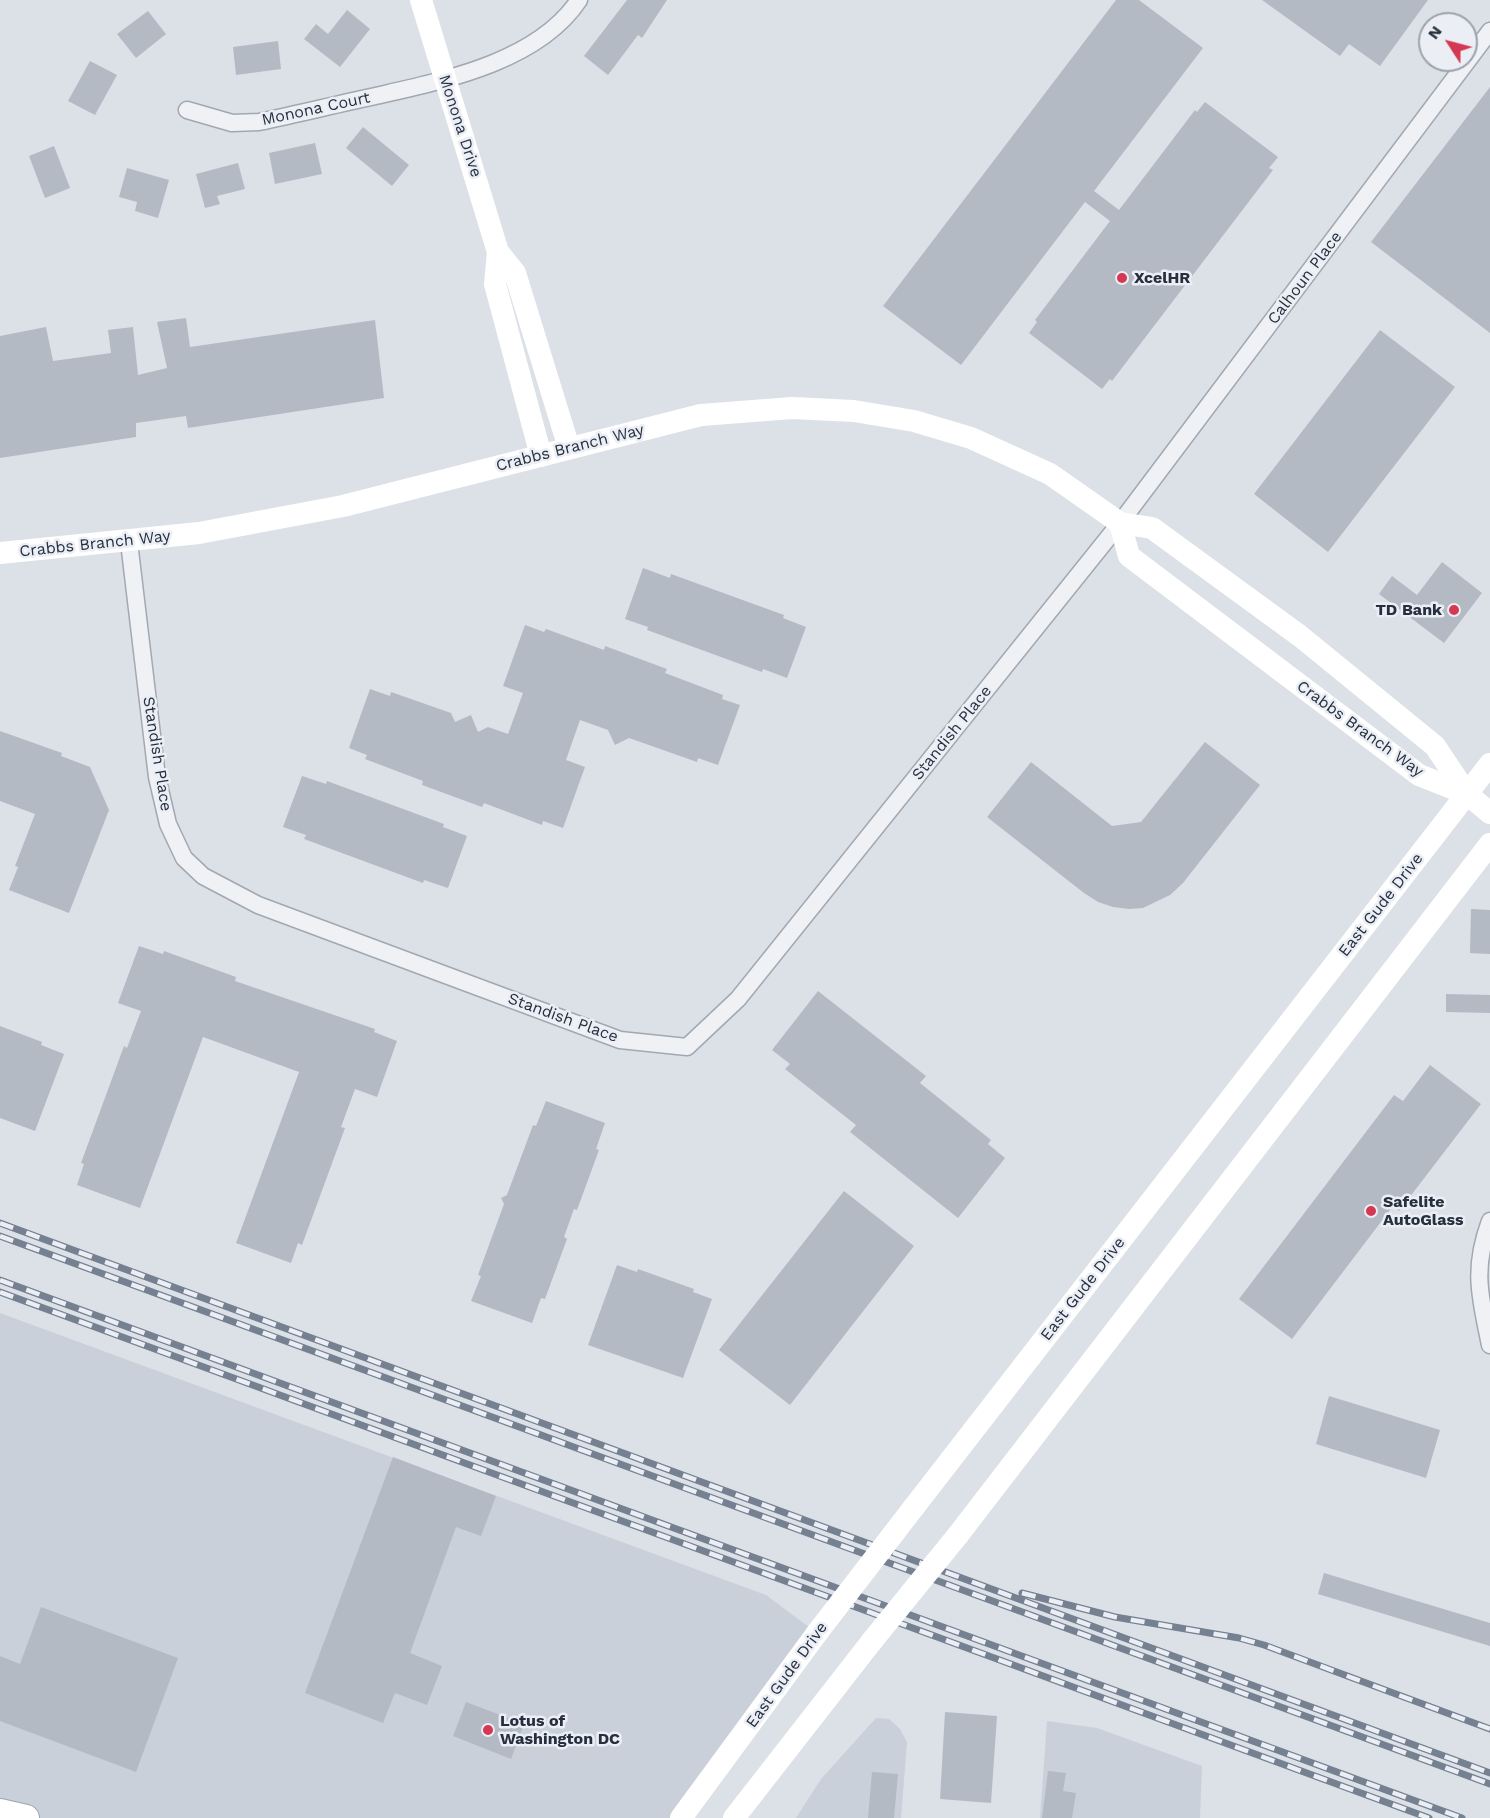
<!DOCTYPE html>
<html>
<head>
<meta charset="utf-8">
<style>
	body { margin:0 }
	#map { position:relative; width:1490px; height:1818px; overflow:hidden; background:#dce1e7; font-family:"Work Sans",sans-serif }
	canvas { display:block }
	.north { position:absolute; left:1418px; top:12px; width:60px; height:60px; box-sizing:border-box; background:#ebeff5; border:2px solid #9ca2ac; border-radius:50%; rotate:306deg; font-size:16px; font-weight:700; line-height:24px; text-align:center; color:#252f3e }
	.north::after { content:''; display:block; margin:auto; width:21px; height:27px; background:#d53853; clip-path:polygon(50% 0,100% 100%,50% 72%,0 100%) }
</style>
</head>
<body>
<div id="map">
<canvas width="1490" height="1818"></canvas>
<div class="north">N</div>
</div>
<script>
const c = document.querySelector('canvas').getContext('2d');
c.lineJoin = 'round';
function paint(path, color) { c.fillStyle = color; c.fill(path, 'evenodd'); }
function trace(path, color, width, dash) { c.strokeStyle = color; c.lineWidth = width; c.lineCap = dash ? 'butt' : 'round'; c.setLineDash(dash || []); c.stroke(path); }
function write(font, color, halo, rows, align = 'center') {
  c.font = font + ' "Work Sans",sans-serif'; c.lineWidth = 5; c.setLineDash([]); c.textBaseline = 'middle'; c.strokeStyle = halo; c.fillStyle = color; for (const [text, x, y, turn = 0] of rows) {
    c.save(); c.translate(x, y); c.rotate((+turn || 0) * Math.PI / 180); c.textAlign = isNaN(turn) ? turn : align; if (halo) c.strokeText(text, 0, 0); c.fillText(text, 0, 0); c.restore();
  }
}
paint(new Path2D(`
	M 0,1313 L 766,1595 L 817,1633 L 681,1818 L 26,1818 L 0,1812 Z
	M 876,1718 L 889,1719 L 900,1729 L 907,1742 L 901,1818 L 796,1818 L 821,1779 Z
	M 1047,1721 L 1097,1728 L 1202,1766 L 1200,1818 L 1040,1818 Z`), '#cad0d9');
paint(new Path2D(`
	M 627,0 L 667,0 L 642,38 L 638,35 L 608,75 L 584,56 Z
	M 1116,0 L 1139,0 L 1203,48 L 1094,191 L 1119,210 L 1195,110 L 1197,112 L 1205,102 L 1278,157 L 1269,168 L 1273,170 L 1112,381 L 1110,379 L 1102,389 L 1029,333 L 1037,322 L 1035,320 L 1110,221 L 1085,202 L 961,365 L 883,306 Z
	M 1262,0 L 1428,0 L 1380,66 L 1349,44 L 1340,56 Z
	M 347,10 L 370,29 L 340,67 L 304,39 L 316,24 L 328,34 Z
	M 148,11 L 166,34 L 136,58 L 117,34 Z
	M 278,41 L 281,69 L 236,75 L 233,47 Z
	M 90,61 L 117,75 L 95,115 L 68,101 Z
	M 1490,87 L 1490,333 L 1371,242 Z
	M 363,127 L 409,165 L 392,186 L 346,148 Z
	M 315,143 L 322,174 L 275,184 L 269,153 Z
	M 54,146 L 70,188 L 45,198 L 29,156 Z
	M 238,163 L 245,189 L 217,196 L 220,204 L 205,208 L 196,174 Z
	M 127,168 L 169,180 L 158,218 L 135,211 L 137,202 L 119,197 Z
	M 186,318 L 190,347 L 375,320 L 384,398 L 188,428 L 186,416 L 136,423 L 136,437 L 0,458 L 0,336 L 46,327 L 53,361 L 111,353 L 108,330 L 133,327 L 138,375 L 167,368 L 157,322 Z
	M 1380,330 L 1455,387 L 1328,552 L 1254,494 Z
	M 1442,562 L 1482,593 L 1444,643 L 1379,594 L 1392,576 L 1417,595 Z
	M 643,568 L 670,578 L 671,574 L 784,615 L 783,618 L 806,627 L 787,678 L 763,669 L 762,672 L 647,630 L 648,627 L 625,619 Z
	M 525,625 L 544,632 L 546,629 L 604,650 L 605,646 L 667,669 L 665,673 L 723,695 L 722,699 L 740,705 L 718,765 L 698,758 L 697,762 L 629,738 L 615,745 L 608,730 L 580,720 L 566,760 L 585,767 L 563,828 L 543,821 L 542,825 L 484,803 L 482,807 L 422,785 L 423,781 L 365,759 L 367,755 L 349,748 L 370,689 L 390,696 L 391,692 L 451,713 L 455,722 L 471,715 L 478,732 L 488,727 L 508,734 L 523,693 L 503,686 Z
	M 0,731 L 62,753 L 61,756 L 90,767 L 109,810 L 69,913 L 9,890 L 18,867 L 15,866 L 35,814 L 0,801 Z
	M 1205,742 L 1260,785 L 1183,883 L 1170,895 L 1143,908 L 1129,909 L 1113,907 L 1098,902 L 1084,893 L 987,817 L 1031,762 L 1112,826 L 1141,822 Z
	M 302,776 L 326,784 L 327,781 L 444,824 L 443,827 L 467,836 L 448,888 L 424,880 L 423,883 L 304,839 L 306,835 L 283,827 Z
	M 1471,909 L 1490,910 L 1490,954 L 1470,953 Z
	M 139,946 L 163,954 L 164,951 L 236,977 L 235,981 L 375,1029 L 374,1032 L 397,1041 L 377,1097 L 355,1089 L 341,1127 L 345,1128 L 302,1245 L 298,1243 L 291,1263 L 236,1243 L 299,1072 L 203,1037 L 140,1208 L 77,1185 L 84,1164 L 81,1163 L 124,1046 L 127,1048 L 141,1011 L 118,1003 Z
	M 818,991 L 926,1076 L 920,1083 L 991,1140 L 988,1144 L 1005,1158 L 958,1218 L 850,1132 L 856,1125 L 785,1069 L 790,1064 L 772,1050 Z
	M 1446,994 L 1490,995 L 1490,1013 L 1446,1012 Z
	M 0,1026 L 42,1042 L 41,1045 L 64,1054 L 35,1131 L 0,1118 Z
	M 1430,1065 L 1481,1104 L 1399,1211 L 1393,1206 L 1292,1339 L 1239,1299 L 1394,1095 L 1403,1101 Z
	M 546,1101 L 605,1123 L 596,1149 L 599,1150 L 577,1210 L 574,1209 L 564,1237 L 567,1239 L 545,1299 L 541,1298 L 532,1323 L 471,1301 L 481,1276 L 478,1275 L 504,1204 L 501,1198 L 507,1195 L 533,1125 L 536,1126 Z
	M 844,1191 L 914,1246 L 790,1405 L 719,1350 Z
	M 617,1265 L 637,1272 L 638,1269 L 694,1289 L 693,1292 L 712,1299 L 683,1378 L 588,1345 Z
	M 1329,1396 L 1440,1430 L 1426,1478 L 1316,1444 Z
	M 393,1457 L 496,1496 L 481,1536 L 456,1527 L 410,1653 L 442,1666 L 427,1705 L 395,1693 L 383,1723 L 305,1693 Z
	M 1324,1573 L 1490,1623 L 1490,1646 L 1318,1594 Z
	M 41,1607 L 178,1658 L 136,1772 L 0,1721 L 0,1656 L 20,1664 Z
	M 466,1702 L 524,1724 L 511,1759 L 453,1736 Z
	M 945,1712 L 997,1716 L 991,1803 L 940,1799 Z
	M 1048,1771 L 1066,1773 L 1063,1791 L 1076,1793 L 1072,1818 L 1042,1818 Z
	M 872,1772 L 898,1774 L 894,1818 L 868,1818 Z`), '#b3bac4');
const street = new Path2D(`
	M 187,110 L 232,123 L 259,122 C 297,114 334,105 371,97 C 441,81 537,63 579,0
	M 129,542 L 157,777 L 168,824 L 184,858 L 203,876 L 258,905 L 620,1040 L 687,1047 L 738,999 L 1120,523 L 1490,31
	M 1490,1221 C 1472,1269 1480,1297 1490,1345`);
const primary = new Path2D(`
	M 0,1812 L 26,1818`);
trace(street, '#a1a8b1', 19);
trace(primary, '#9ba5b3', 28);
trace(street, '#eff1f5', 16);
trace(new Path2D(`
	M 421,0 L 498,252 L 495,284 L 541,456
	M 498,252 L 515,273 L 569,448
	M 1120,523 L 1129,556 L 1419,775 L 1467,794 L 1490,813
	M 0,553 L 199,533 L 343,506 L 701,415 L 792,408 L 854,411 L 914,421 L 971,438 L 1050,474 L 1120,523 L 1152,528 L 1300,636 L 1435,746 L 1467,794
	M 914,1507 L 1490,764
	M 958,1535 L 1490,844
	M 681,1818 L 817,1633
	M 734,1818 L 872,1641`), '#fff', 22);
trace(primary, '#fff', 26);
const rail = new Path2D(`
	M 0,1223 L 1490,1773
	M 0,1236 L 1490,1784
	M 0,1280 L 1462,1818
	M 0,1292 L 1429,1818
	M 1022,1593 L 1115,1617 L 1239,1638 L 1264,1645 L 1490,1729`);
trace(rail, '#758091', 7);
trace(rail, '#ebeff5', 4.5, [14]);
trace(new Path2D(`
	M 817,1633 L 914,1507
	M 872,1641 L 958,1535`), '#fff', 22);
for (const [x, y, r, color] of [
	[1122,278,6,"#d53853"],
	[1454,610,6,"#d53853"],
	[1371,1211,6,"#d53853"],
	[488,1730,6,"#d53853"]
]) { const dot = new Path2D(); dot.arc(x, y, r, 0, 2 * Math.PI); c.fillStyle = color; c.fill(dot); trace(dot, '#ebeff5', 2); }
write('16px', '#252f3e', '#ebeff5', [
	["Monona Court",316,109,-12],
	["Monona Drive",460,126,72],
	["Calhoun Place",1305,278,-53],
	["Crabbs Branch Way",570,448,-14],
	["Crabbs Branch Way",95,544,-6],
	["Crabbs Branch Way",1360,729,36],
	["Standish Place",952,733,-51],
	["Standish Place",157,754,81],
	["East Gude Drive",1381,905,-52],
	["Standish Place",563,1018,20],
	["East Gude Drive",1083,1289,-52],
	["East Gude Drive",787,1675,-54]
]);
write('bold 16px', '#252f3e', '#ebeff5', [
	["XcelHR",1134,278],
	["TD Bank",1442,610,"right"],
	["Safelite",1383,1202],
	["AutoGlass",1383,1220],
	["Lotus of",500,1721],
	["Washington DC",500,1739]
], 'left');
</script>
</body>
</html>
